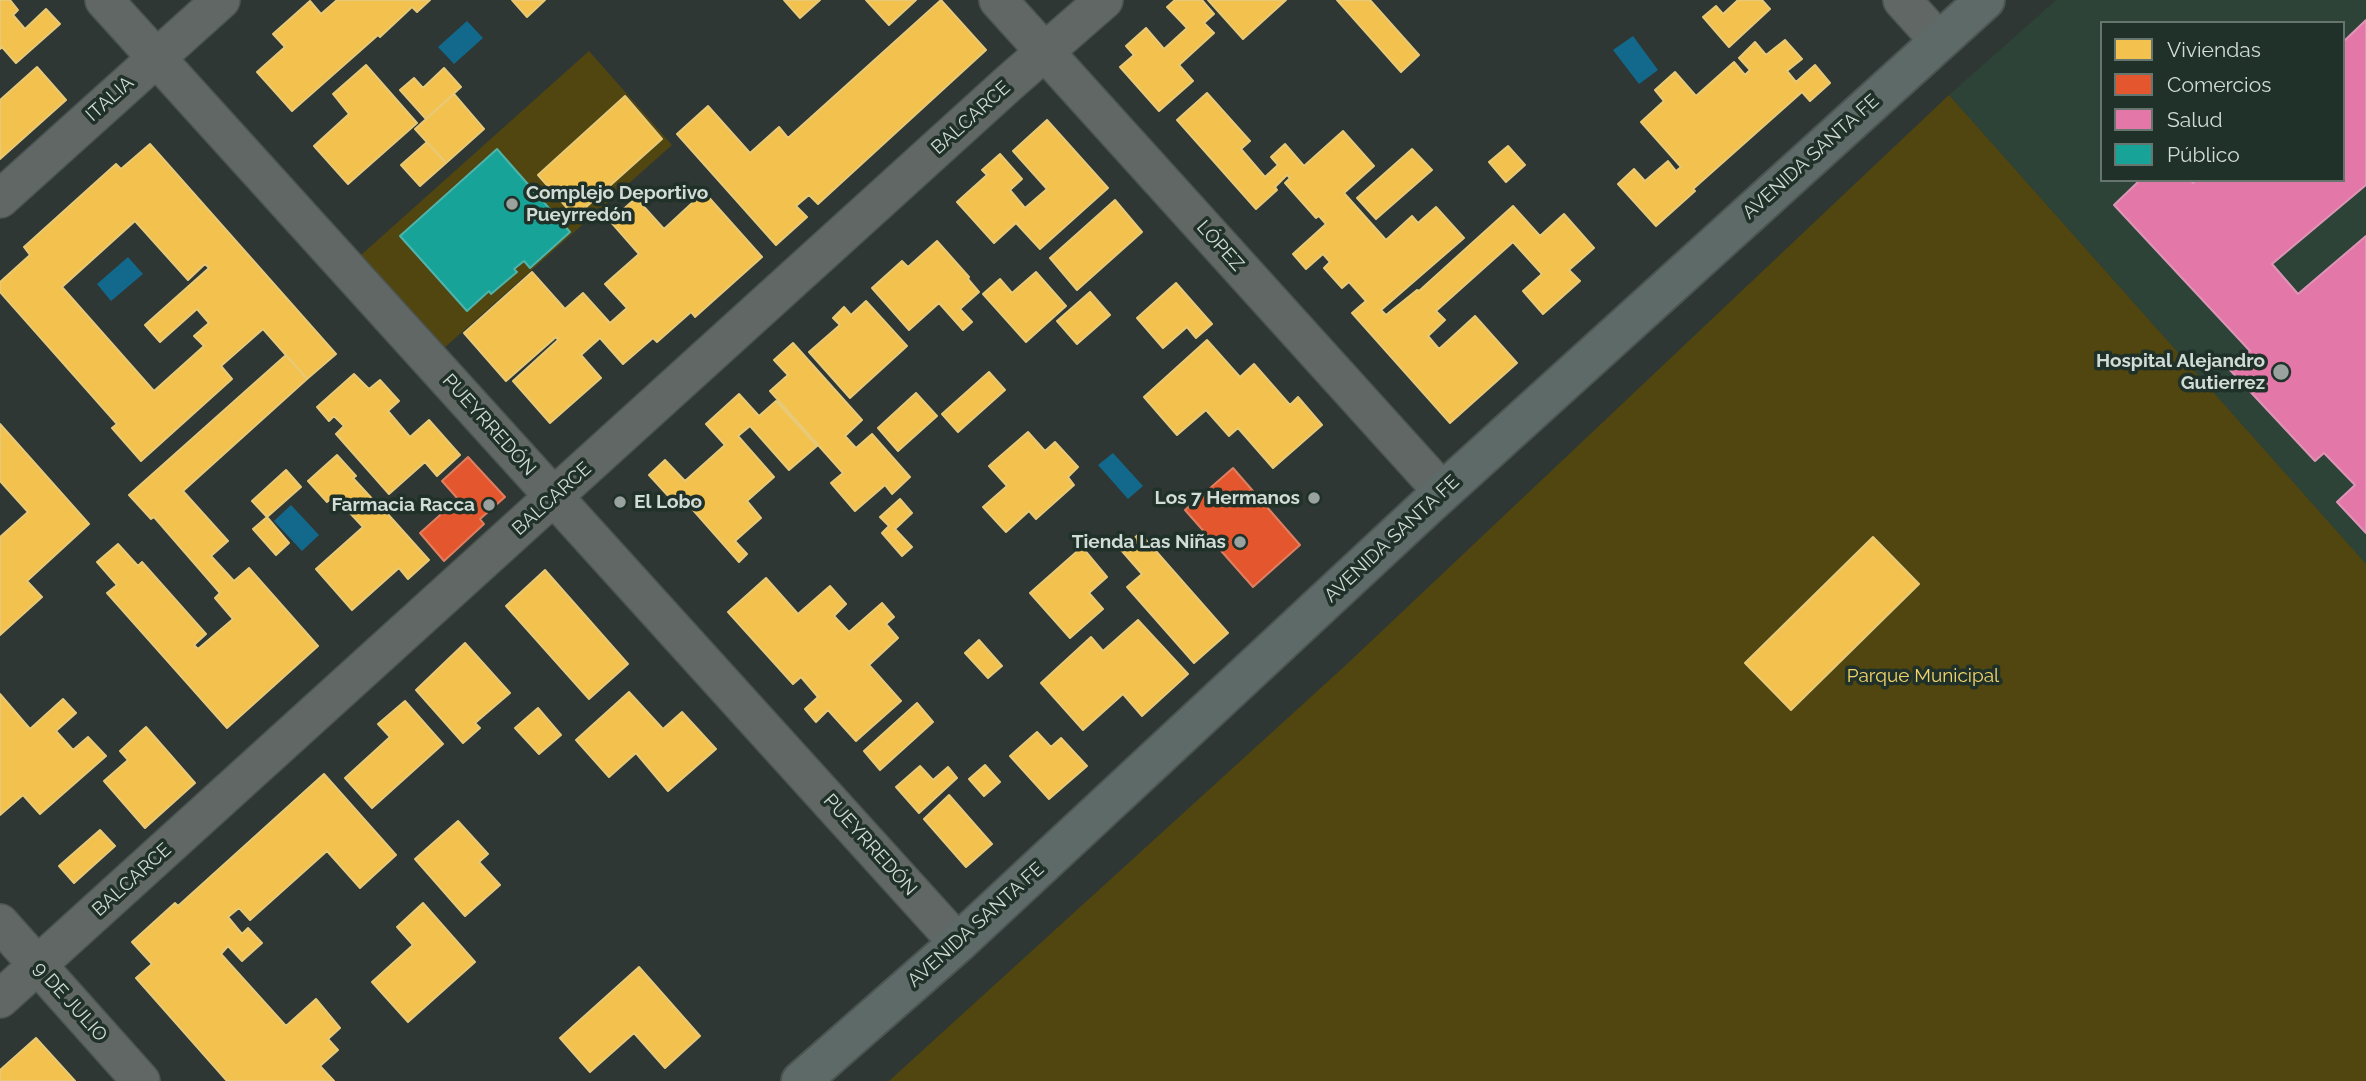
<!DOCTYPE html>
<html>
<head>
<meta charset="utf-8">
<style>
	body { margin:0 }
	#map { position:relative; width:2366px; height:1081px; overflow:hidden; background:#2e3733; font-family:Raleway,sans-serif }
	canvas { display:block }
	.legend { position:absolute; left:2100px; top:21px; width:245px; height:161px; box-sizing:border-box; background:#203129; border:2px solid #67756f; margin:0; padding:9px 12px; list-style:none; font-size:21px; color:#d2dcd7 }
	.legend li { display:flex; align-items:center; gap:14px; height:35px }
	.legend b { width:35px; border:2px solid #67756f }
</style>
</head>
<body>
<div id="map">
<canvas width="2366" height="1081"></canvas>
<ul class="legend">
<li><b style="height:19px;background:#f2c14e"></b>Viviendas</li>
<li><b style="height:19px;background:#e4572e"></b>Comercios</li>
<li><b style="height:19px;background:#e377a8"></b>Salud</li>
<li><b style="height:19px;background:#17a398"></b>Público</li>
</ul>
</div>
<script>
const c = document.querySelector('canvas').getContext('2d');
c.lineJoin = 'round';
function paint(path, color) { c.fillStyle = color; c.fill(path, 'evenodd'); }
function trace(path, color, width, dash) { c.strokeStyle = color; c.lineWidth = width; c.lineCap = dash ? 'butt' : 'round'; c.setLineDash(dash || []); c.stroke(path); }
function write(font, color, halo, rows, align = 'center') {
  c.font = font + ' Raleway,sans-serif'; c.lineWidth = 7; c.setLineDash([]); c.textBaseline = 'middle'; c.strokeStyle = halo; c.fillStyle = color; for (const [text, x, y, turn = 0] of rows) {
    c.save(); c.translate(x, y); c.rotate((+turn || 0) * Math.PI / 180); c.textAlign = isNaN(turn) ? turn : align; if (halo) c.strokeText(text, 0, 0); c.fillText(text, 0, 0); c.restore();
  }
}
paint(new Path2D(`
	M 2056,0 L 2366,0 L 2366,564 L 1949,95 ZM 2102,23 L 2343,23 L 2343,180 L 2102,180 Z`), '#2d4338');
paint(new Path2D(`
	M 589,51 L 672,145 L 434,357 L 351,264 Z
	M 1949,95 L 2366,564 L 2366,1081 L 889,1081 L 1346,665 Z`), '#524610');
paint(new Path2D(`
	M 467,21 L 483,38 L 454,64 L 438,47 Z
	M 1633,36 L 1658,70 L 1639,84 L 1613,50 Z
	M 128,257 L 143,274 L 111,301 L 97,284 Z
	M 1113,453 L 1143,486 L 1128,499 L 1098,465 Z
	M 291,505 L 319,535 L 302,551 L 274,521 Z`), '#13698b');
const homes = new Path2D(`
	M 0,0 L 10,0 L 18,10 L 13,15 L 25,29 L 46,9 L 60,24 L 16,63 L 2,47 L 0,49 Z
	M 337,0 L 430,0 L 417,12 L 412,7 L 380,37 L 378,35 L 292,111 L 257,72 L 285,47 L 273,34 L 310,1 L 321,14 Z
	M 512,0 L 545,0 L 527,17 Z
	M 784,0 L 820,0 L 800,18 Z
	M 866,0 L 916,0 L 889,25 Z
	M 941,0 L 986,50 L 818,204 L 809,195 L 796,206 L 807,217 L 776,245 L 677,134 L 708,106 L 750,153 L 779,127 L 788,138 Z
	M 1175,0 L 1202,0 L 1214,14 L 1204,23 L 1214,33 L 1179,65 L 1193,81 L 1159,111 L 1120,67 L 1134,55 L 1126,46 L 1146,28 L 1164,49 L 1187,28 L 1167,7 Z
	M 1208,0 L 1286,0 L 1243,39 Z
	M 1337,0 L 1370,0 L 1419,55 L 1401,72 Z
	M 1738,0 L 1762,0 L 1770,9 L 1729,47 L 1703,17 L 1716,6 L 1723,14 Z
	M 1785,40 L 1802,59 L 1787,71 L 1796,82 L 1815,65 L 1830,83 L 1810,101 L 1802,92 L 1693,189 L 1695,191 L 1656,226 L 1618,184 L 1634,169 L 1645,181 L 1668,161 L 1676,171 L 1681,167 L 1641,122 L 1664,101 L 1655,90 L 1675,72 L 1696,96 L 1734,62 L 1745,75 L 1750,70 L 1739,58 L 1755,42 L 1766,55 Z
	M 366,65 L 417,123 L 348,184 L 314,146 L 349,114 L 333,94 Z
	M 37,67 L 66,100 L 0,159 L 0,100 Z
	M 444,68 L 461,87 L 426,119 L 400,90 L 414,78 L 423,88 Z
	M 1207,93 L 1250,141 L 1241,149 L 1265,177 L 1278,165 L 1271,157 L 1285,144 L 1304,166 L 1343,131 L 1374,166 L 1344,193 L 1386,240 L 1412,216 L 1418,223 L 1436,207 L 1464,238 L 1381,310 L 1386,315 L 1417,290 L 1419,291 L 1513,206 L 1540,236 L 1564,214 L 1594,248 L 1569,270 L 1580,281 L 1543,314 L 1523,291 L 1542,274 L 1513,242 L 1436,311 L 1445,320 L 1428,336 L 1439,349 L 1475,316 L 1517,363 L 1450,423 L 1352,313 L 1366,301 L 1349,282 L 1342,288 L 1324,268 L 1330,262 L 1323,254 L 1306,269 L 1293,254 L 1326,224 L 1319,216 L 1316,218 L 1285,183 L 1290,178 L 1287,175 L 1275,187 L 1277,190 L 1256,209 L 1177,120 Z
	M 454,94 L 484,129 L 446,163 L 415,129 Z
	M 625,96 L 662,139 L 575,217 L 538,175 Z
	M 1047,120 L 1108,188 L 1040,249 L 1016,223 L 994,243 L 957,202 L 987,175 L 982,170 L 1000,154 L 1022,179 L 1010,190 L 1025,208 L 1047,189 L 1013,151 Z
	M 427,142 L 446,163 L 420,186 L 401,165 Z
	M 150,144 L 336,354 L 307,379 L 263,329 L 221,366 L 232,379 L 141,461 L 112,428 L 117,424 L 0,292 L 0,282 L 30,255 L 24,247 L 116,164 L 121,169 ZM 135,221 L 188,280 L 205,264 L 209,268 L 145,325 L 160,342 L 197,309 L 209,323 L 194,336 L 204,346 L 154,391 L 62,287 Z
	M 1508,146 L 1525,165 L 1506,182 L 1489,162 Z
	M 1412,149 L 1432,170 L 1376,219 L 1357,198 Z
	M 704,192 L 762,257 L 695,317 L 691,312 L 657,342 L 653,338 L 623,364 L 600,338 L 581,355 L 601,378 L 550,423 L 513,381 L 558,340 L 556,337 L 506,381 L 464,333 L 532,272 L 565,309 L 583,293 L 610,323 L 627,308 L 605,284 L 639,254 L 610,221 L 636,198 L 664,229 Z
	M 1115,200 L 1142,232 L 1077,290 L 1050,258 Z
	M 937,241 L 969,277 L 968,279 L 979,292 L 960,309 L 972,322 L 963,330 L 939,303 L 909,330 L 872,288 L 902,261 L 908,267 Z
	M 1036,272 L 1066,306 L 1026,342 L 983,294 L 1000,279 L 1012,293 Z
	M 1176,283 L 1212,324 L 1196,338 L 1187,327 L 1163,348 L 1137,318 Z
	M 1090,292 L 1110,315 L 1077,344 L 1057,321 Z
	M 866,301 L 907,346 L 850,398 L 809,352 L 840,325 L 833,318 L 844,307 L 851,315 Z
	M 1207,340 L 1240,377 L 1254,364 L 1290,405 L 1298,397 L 1322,425 L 1273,468 L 1238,428 L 1229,436 L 1206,410 L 1177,435 L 1144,397 Z
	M 793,343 L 862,420 L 845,436 L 856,448 L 872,434 L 910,477 L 892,494 L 885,485 L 855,511 L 831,483 L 843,473 L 770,391 L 788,375 L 774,360 Z
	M 286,355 L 307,379 L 183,491 L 228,541 L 211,556 L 234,581 L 249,568 L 318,646 L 227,728 L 107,593 L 117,585 L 97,562 L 118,544 L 138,566 L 142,562 L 206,634 L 194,645 L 198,649 L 233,619 L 215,598 L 220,593 L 154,517 L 151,519 L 129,495 Z
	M 989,372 L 1005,390 L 958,432 L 942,414 Z
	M 354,374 L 369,389 L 380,380 L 399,401 L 388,411 L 410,437 L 429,420 L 460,455 L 437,476 L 425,462 L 389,494 L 336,434 L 344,426 L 334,416 L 329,421 L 317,407 Z
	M 916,393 L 937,416 L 898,451 L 878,428 Z
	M 739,394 L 759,416 L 776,401 L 817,446 L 789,470 L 750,426 L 738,436 L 774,477 L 747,501 L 761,518 L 735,541 L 747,554 L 739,562 L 678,493 L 671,499 L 649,475 L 665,460 L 685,481 L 725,445 L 706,424 Z
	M 0,424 L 89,524 L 27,581 L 42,597 L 0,635 L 0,537 L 28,512 L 0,481 Z
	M 1028,432 L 1045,451 L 1055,442 L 1078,467 L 1068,477 L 1074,485 L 1036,519 L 1029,511 L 1006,532 L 983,507 L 1007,486 L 989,466 Z
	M 337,455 L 356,476 L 353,478 L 376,503 L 377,502 L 429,560 L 408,579 L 399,568 L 352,610 L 316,569 L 363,527 L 334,496 L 327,502 L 308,481 Z
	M 286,470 L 301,487 L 267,517 L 252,501 Z
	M 900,499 L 912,513 L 895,529 L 912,547 L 902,556 L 882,533 L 889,526 L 880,517 Z
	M 267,517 L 289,543 L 276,555 L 253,529 Z
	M 1140,533 L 1228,633 L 1194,663 L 1127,587 L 1142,574 L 1121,550 Z
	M 1873,537 L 1919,584 L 1791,710 L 1745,663 Z
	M 1082,547 L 1107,577 L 1089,593 L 1103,609 L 1070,638 L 1030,593 Z
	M 545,570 L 628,664 L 589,699 L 506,606 Z
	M 766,578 L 798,614 L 830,586 L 846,604 L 834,616 L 849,632 L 882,603 L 894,617 L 886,624 L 898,638 L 869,665 L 901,701 L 856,741 L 828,710 L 816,722 L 805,709 L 818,697 L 801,677 L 793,684 L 728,612 Z
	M 1138,620 L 1188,674 L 1142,716 L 1123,694 L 1083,730 L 1041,683 L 1091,637 L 1103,651 Z
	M 979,640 L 1002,666 L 988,678 L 965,653 Z
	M 465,643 L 510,693 L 475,723 L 480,728 L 463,743 L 416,690 Z
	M 629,692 L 663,729 L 682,712 L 716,749 L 668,791 L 636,753 L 609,777 L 576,740 Z
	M 0,694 L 30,729 L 63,699 L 76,713 L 56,731 L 73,750 L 88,737 L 106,756 L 40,814 L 23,795 L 0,815 Z
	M 405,701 L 443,744 L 372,808 L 345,778 L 390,737 L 378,724 Z
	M 917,703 L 933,722 L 880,770 L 864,751 Z
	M 538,708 L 561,735 L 539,754 L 515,728 Z
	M 146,727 L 195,783 L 145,828 L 104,781 L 128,760 L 120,751 Z
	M 1037,732 L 1051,747 L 1061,738 L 1087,766 L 1049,799 L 1010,756 Z
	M 985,765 L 1000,782 L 984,796 L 969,779 Z
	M 920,766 L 933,780 L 948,767 L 957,778 L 919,813 L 896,787 Z
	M 324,774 L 396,855 L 360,888 L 327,851 L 250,920 L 239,908 L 228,917 L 242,934 L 248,928 L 262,943 L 242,961 L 228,946 L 221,954 L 286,1026 L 316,999 L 340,1028 L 328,1039 L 338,1050 L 320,1066 L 334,1081 L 227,1081 L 136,978 L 152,964 L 132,942 L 175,903 L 178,906 Z
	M 949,795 L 992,844 L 966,867 L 924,819 Z
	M 458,821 L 488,854 L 479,862 L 500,885 L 465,916 L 415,859 Z
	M 100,830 L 115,846 L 74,883 L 59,866 Z
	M 423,903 L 475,962 L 408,1022 L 372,982 L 413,945 L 397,927 Z
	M 639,967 L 700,1036 L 665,1068 L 634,1033 L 590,1072 L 560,1038 Z
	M 36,1038 L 75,1081 L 0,1081 L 0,1070 Z`);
paint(homes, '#f2c14e');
trace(homes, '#e8c977', 2);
const shops = new Path2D(`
	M 468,457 L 505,497 L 480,519 L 484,524 L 444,561 L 420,533 L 458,499 L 442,481 Z
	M 1233,468 L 1300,545 L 1253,587 L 1185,510 Z`);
paint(shops, '#e4572e');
trace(shops, '#df7f61', 2);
const health = new Path2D(`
	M 2366,20 L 2366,185 L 2272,264 L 2298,294 L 2366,236 L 2366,533 L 2337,502 L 2355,485 L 2324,453 L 2315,461 L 2230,370 L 2250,351 L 2114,205 L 2140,180 L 2190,180 L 2193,183 L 2196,180 L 2343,180 L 2343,42 Z`);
paint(health, '#e377a8');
trace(health, '#de95b6', 2);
const public = new Path2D(`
	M 497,149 L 570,232 L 530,268 L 524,261 L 514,269 L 517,272 L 491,294 L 489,291 L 467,311 L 400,236 Z`);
paint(public, '#17a398');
trace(public, '#4fb4ab', 2);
const street = new Path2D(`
	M 104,0 L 958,943
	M 998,0 L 1442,491
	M 1902,0 L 1939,41
	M 0,199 L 221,0
	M 0,923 L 141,1081
	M 0,999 L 1009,83 L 1104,0`);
const secondary = new Path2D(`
	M 801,1081 L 958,943 L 1426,507 L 1985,0`);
trace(street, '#4b5450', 40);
trace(secondary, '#4b5450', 42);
trace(street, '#606764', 37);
trace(secondary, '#5e6a67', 38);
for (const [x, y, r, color] of [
	[512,204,7,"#99a29e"],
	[2281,372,9,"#99a29e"],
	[1314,498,7,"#99a29e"],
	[620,502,7,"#99a29e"],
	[489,505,7,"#99a29e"],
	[1240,542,7,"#99a29e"]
]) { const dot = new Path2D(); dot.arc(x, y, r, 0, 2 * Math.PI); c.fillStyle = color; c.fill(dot); trace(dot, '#203129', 2.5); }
write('19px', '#d2dcd7', '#203129', [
	["ITALIA",110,99,-42],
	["BALCARCE",971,118,-42],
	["AVENIDA SANTA FE",1811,157,-42],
	["LÓPEZ",1220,246,48],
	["PUEYRREDÓN",489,425,48],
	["BALCARCE",552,499,-42],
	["AVENIDA SANTA FE",1392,539,-43],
	["PUEYRREDÓN",870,845,48],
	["BALCARCE",132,880,-42],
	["AVENIDA SANTA FE",976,925,-42],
	["9 DE JULIO",70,1002,48]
]);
write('bold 19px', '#d2dcd7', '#203129', [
	["Complejo Deportivo",526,193,"left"],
	["Pueyrredón",526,215,"left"],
	["Hospital Alejandro",2265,361],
	["Gutierrez",2265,383],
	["Los 7 Hermanos",1300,498],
	["El Lobo",634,502,"left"],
	["Farmacia Racca",475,505],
	["Tienda Las Niñas",1226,542]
], 'right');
write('19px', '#f3d46b', '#203129', [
	["Parque Municipal",1923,676]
]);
</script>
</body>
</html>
